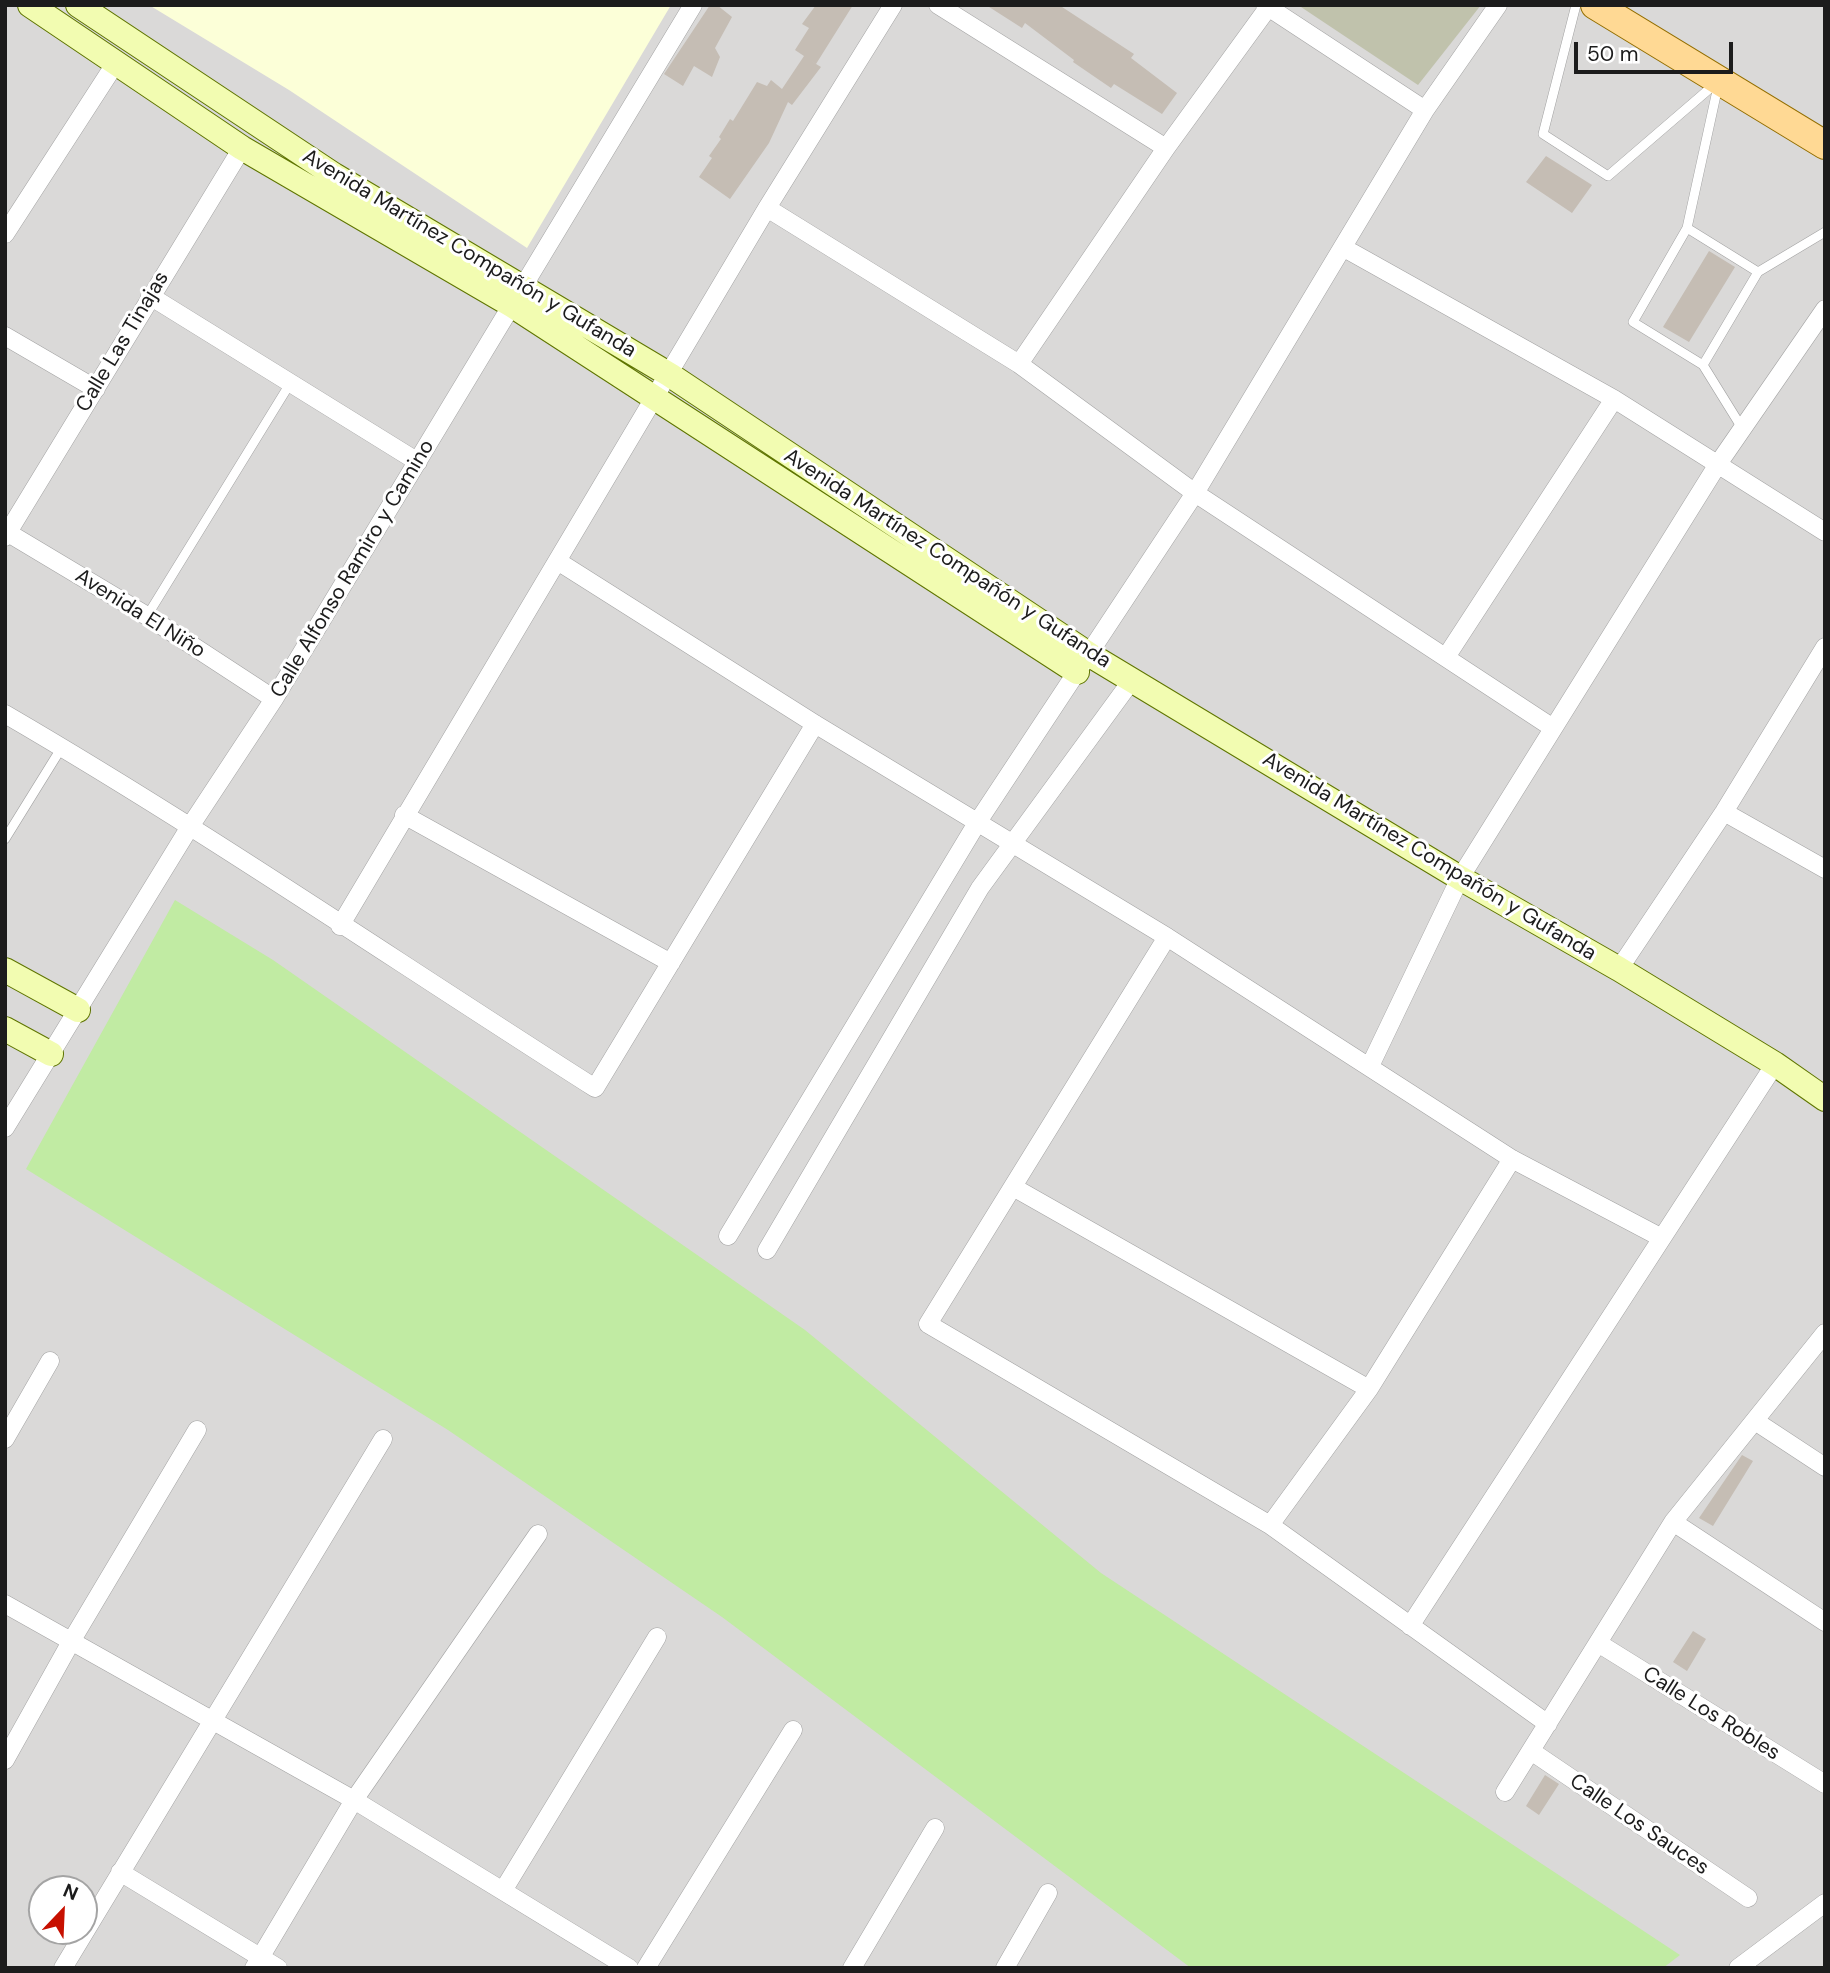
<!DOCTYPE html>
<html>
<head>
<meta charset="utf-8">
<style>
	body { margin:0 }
	#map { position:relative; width:1830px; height:1973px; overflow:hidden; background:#eeeae1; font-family:"DM Sans",sans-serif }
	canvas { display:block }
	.frame { position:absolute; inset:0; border:7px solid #1c1c1c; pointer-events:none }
	.north { position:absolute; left:28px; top:1875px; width:70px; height:70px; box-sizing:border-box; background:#fff; border:2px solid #a4a4a4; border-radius:50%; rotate:23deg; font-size:19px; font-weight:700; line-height:28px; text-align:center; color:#1c1c1c }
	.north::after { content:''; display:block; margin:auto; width:24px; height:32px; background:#c71000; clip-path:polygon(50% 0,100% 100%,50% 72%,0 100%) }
	.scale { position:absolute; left:1574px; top:42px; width:159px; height:32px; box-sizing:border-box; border:4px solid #1c1c1c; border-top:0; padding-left:9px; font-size:21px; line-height:24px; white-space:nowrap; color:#1c1c1c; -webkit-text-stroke:5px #fff; paint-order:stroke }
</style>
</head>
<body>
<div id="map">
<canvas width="1830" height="1973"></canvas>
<div class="frame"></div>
<div class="north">N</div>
<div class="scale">50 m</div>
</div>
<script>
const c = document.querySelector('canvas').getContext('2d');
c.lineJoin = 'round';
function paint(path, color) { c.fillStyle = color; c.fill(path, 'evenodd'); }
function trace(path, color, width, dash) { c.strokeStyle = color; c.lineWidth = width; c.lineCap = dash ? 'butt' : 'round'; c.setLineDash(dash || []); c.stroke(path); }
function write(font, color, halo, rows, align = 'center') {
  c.font = font + ' "DM Sans",sans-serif'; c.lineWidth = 6; c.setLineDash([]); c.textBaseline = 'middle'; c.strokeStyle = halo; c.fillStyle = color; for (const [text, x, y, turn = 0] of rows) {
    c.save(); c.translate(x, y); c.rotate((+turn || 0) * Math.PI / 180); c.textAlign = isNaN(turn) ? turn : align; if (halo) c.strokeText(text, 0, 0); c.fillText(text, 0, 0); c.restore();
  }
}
paint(new Path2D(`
	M 5,5 L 1825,5 L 1825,1968 L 5,1968 ZM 42,1889 L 84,1889 L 84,1931 L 42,1931 Z`), '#dad9d8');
paint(new Path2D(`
	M 149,5 L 671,5 L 527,248 L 289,90 Z`), '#fcffd8');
paint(new Path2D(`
	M 1298,5 L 1481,5 L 1418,85 Z`), '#c0c2ac');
paint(new Path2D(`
	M 175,900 L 273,960 L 805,1330 L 1101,1573 L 1680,1955 L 1663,1968 L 1191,1968 L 722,1617 L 448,1430 L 26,1169 Z`), '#c1eba3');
paint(new Path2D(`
	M 710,5 L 717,5 L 732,17 L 715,48 L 720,57 L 712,77 L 694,66 L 683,86 L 664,74 Z
	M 816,5 L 853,5 L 816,64 L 808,59 L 821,67 L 792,105 L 788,102 L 769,143 L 730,199 L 699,177 L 712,158 L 709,156 L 721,139 L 719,137 L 730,119 L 733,121 L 757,82 L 767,86 L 771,80 L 782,89 L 804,56 L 795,50 L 809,28 L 802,24 Z
	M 986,5 L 1059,5 L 1134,54 L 1131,58 L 1177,93 L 1162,114 L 1114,84 L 1111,88 L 1073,62 L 1074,60 L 1025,23 L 1022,28 Z
	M 1546,156 L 1592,185 L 1572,213 L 1526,182 Z
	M 1709,251 L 1735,267 L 1689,342 L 1663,327 Z
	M 1742,1455 L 1753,1461 L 1713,1526 L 1699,1518 Z
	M 1693,1631 L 1706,1639 L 1687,1671 L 1673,1662 Z
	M 1545,1775 L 1559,1784 L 1539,1815 L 1526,1806 Z`), '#c5bdb4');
const lane = new Path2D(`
	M 1576,5 L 1543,134 L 1608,176 L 1715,84
	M 1718,86 L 1687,228 L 1633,322 L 1703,365 L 1742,428
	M 1687,228 L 1758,272
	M 1703,365 L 1758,272 L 1825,232
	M 147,616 L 291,382
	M 5,839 L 62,747`);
const street = new Path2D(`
	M 938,5 L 1166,148
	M 1265,5 L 1425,110
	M 767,208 L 1019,364 L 1195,493 L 1553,728
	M 5,234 L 117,61
	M 1344,248 L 1614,399 L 1825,532
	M 150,296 L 418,462
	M 5,336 L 96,389
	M 1019,364 L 1166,148 L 1270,5
	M 5,531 L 147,616 L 274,699
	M 5,537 L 242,148
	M 559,562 L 815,724 L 1167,937 L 1512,1159 L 1660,1237
	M 1446,657 L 1614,399
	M 5,714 C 206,831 398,963 595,1088 L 815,724
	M 1724,812 L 1825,869
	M 404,815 L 671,963
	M 340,926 L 767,208 L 893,5
	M 1167,937 L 928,1324 L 1270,1525 L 1548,1724
	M 1619,969 L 1724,812 L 1825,647
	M 1370,1066 L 1460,878 L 1718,464 L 1825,309
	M 5,1128 L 191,825 L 274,699 L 693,5
	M 1013,1187 L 1369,1389
	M 728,1236 L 977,823 L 1195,493 L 1425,110 L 1498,5
	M 767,1250 L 980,888 L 1132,680
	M 1755,1421 L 1825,1467
	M 5,1439 L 50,1361
	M 1673,1522 L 1825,1622
	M 1270,1525 L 1369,1389 L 1512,1159
	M 5,1604 L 354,1800 L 629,1968
	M 1410,1626 L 1775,1064
	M 1598,1643 L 1825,1784
	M 1531,1751 L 1748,1898
	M 5,1760 L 72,1640 L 197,1430
	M 1505,1792 L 1673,1522 L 1825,1333
	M 120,1872 L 278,1968
	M 504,1889 L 657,1637
	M 63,1968 L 383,1439
	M 254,1968 L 354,1800 L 538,1534
	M 646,1968 L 793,1730
	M 852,1968 L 935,1828
	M 1005,1968 L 1048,1893
	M 1738,1968 L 1825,1903`);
const secondary = new Path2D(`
	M 30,5 L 242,148 L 513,306 L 1077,672
	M 78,5 L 334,175 L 670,375 L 1090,655 L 1460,878 L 1619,969 L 1775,1064 L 1825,1099
	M 5,970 L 78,1010
	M 5,1029 L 51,1054`);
const primary = new Path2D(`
	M 1595,5 L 1825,145`);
trace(lane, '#a3a3a3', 10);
trace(street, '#a3a3a3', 19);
trace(secondary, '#5f7501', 26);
trace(primary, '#936e00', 30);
trace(lane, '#fff', 9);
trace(street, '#fff', 18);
trace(secondary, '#f2fcb1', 24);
trace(primary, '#ffd994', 28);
write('21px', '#1c1c1c', '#fff', [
	["Avenida Martínez Compañón y Gufanda",469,254,31],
	["Calle Las Tinajas",123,342,-59],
	["Avenida Martínez Compañón y Gufanda",947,559,33],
	["Calle Alfonso Ramiro y Camino",353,569,-59],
	["Avenida El Niño",140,614,32],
	["Avenida Martínez Compañón y Gufanda",1429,857,31],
	["Calle Los Robles",1711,1714,32],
	["Calle Los Sauces",1639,1825,34]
]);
</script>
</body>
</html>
